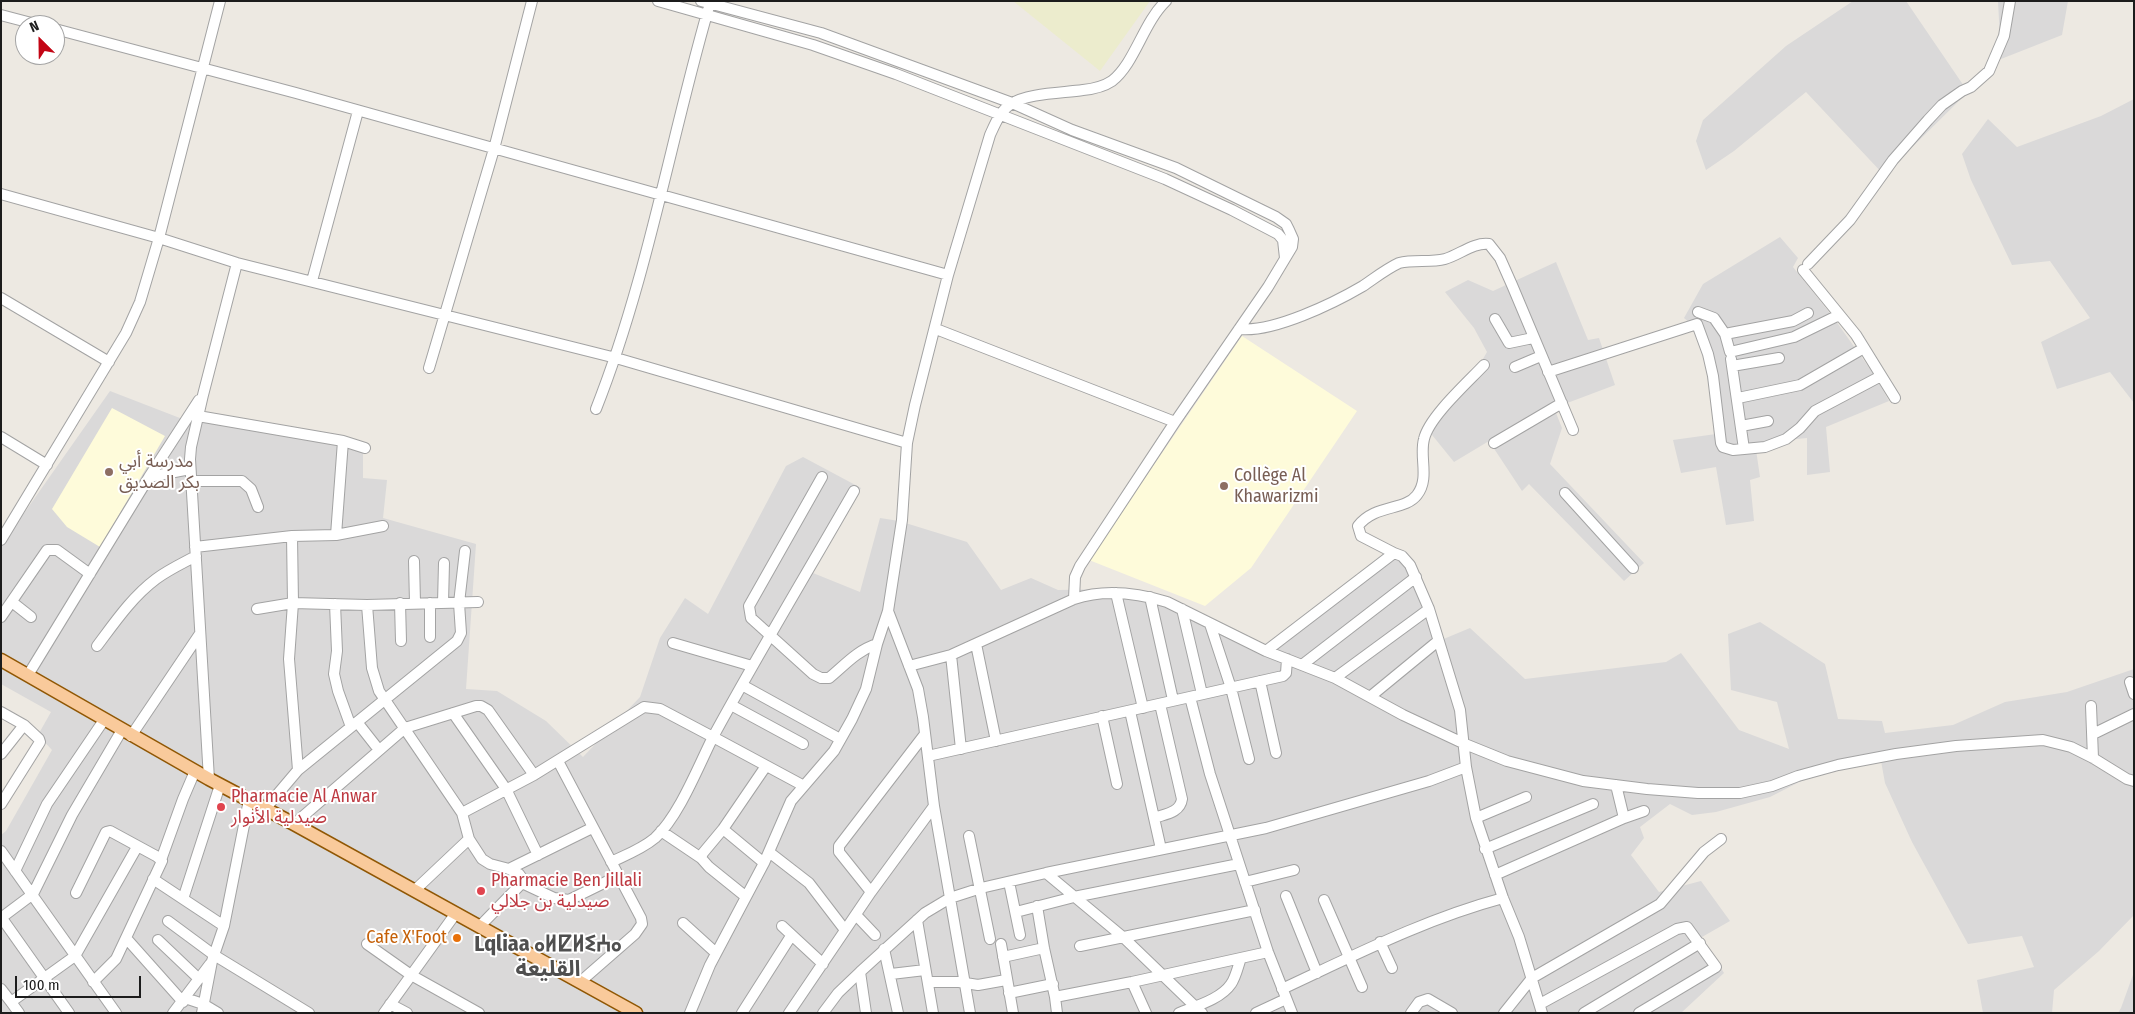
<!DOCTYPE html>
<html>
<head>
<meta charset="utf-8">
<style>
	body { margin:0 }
	#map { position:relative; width:2135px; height:1014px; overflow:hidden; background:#ede9e2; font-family:"Fira Sans Condensed",sans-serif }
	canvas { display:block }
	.frame { position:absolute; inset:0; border:2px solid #1c1c1c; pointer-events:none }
	.north { position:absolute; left:15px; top:15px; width:50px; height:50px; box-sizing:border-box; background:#fff; border:1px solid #a4a4a4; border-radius:50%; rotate:337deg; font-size:14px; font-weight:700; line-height:20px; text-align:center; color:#1c1c1c }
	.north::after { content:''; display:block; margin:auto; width:18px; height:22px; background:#c30514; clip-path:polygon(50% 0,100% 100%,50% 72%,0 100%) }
	.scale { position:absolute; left:15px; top:976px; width:126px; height:22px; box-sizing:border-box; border:2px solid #1c1c1c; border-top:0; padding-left:6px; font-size:15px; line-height:18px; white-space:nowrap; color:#1c1c1c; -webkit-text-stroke:4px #fff; paint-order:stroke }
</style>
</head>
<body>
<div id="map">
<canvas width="2135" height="1014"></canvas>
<div class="frame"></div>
<div class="north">N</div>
<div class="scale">100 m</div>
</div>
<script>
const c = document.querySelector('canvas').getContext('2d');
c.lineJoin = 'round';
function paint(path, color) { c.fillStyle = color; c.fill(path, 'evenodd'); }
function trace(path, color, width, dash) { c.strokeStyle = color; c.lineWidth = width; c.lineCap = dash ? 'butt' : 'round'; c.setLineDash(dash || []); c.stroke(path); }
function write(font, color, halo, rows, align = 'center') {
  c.font = font + ' "Fira Sans Condensed","Noto Sans Arabic","Noto Sans Tifinagh",sans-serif'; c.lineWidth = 4; c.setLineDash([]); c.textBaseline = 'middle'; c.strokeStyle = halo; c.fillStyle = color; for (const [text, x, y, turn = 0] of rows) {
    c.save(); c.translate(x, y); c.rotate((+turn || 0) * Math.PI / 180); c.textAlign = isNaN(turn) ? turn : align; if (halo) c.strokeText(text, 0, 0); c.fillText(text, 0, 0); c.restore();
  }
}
paint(new Path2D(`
	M 1853,1 L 1906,1 L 1968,92 L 1884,175 L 1806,92 L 1734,151 L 1706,170 L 1696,141 L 1703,120 L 1786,46 Z
	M 1998,1 L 2068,1 L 2062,35 L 2001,59 Z
	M 2134,99 L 2134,403 L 2110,372 L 2057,389 L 2041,342 L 2090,318 L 2050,261 L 2012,265 L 1971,180 L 1962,154 L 1988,119 L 2017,147 L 2101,116 Z
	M 1780,237 L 1798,258 L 1793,267 L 1833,317 L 1875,376 L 1889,401 L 1826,427 L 1830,472 L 1807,475 L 1807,438 L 1755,443 L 1760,477 L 1750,480 L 1754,521 L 1726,525 L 1716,467 L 1681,473 L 1673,440 L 1716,434 L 1704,355 L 1691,324 L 1684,318 L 1703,284 Z
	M 1556,262 L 1588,340 L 1599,338 L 1615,385 L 1554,408 L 1562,428 L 1550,464 L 1644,563 L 1624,581 L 1529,484 L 1522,491 L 1489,441 L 1454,462 L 1424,425 L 1476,371 L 1487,352 L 1474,328 L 1445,292 L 1468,280 L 1493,291 Z
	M 110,391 L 185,420 L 251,427 L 363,451 L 363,478 L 387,480 L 383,518 L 476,544 L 466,689 L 497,691 L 546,721 L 583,757 L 640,697 L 660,638 L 685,598 L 708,614 L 786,466 L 803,457 L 861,488 L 813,573 L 860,592 L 880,518 L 899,521 L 967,542 L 1001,590 L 1031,578 L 1058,590 L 1111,589 L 1156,602 L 1264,648 L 1392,547 L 1407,564 L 1434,643 L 1470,628 L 1525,679 L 1666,662 L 1681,653 L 1739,730 L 1789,749 L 1777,702 L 1731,690 L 1728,634 L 1760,622 L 1825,664 L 1838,719 L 1882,721 L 1885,733 L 1953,725 L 2005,702 L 2067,692 L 2134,669 L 2134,915 L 2099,951 L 2054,990 L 2052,1013 L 1983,1013 L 1977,980 L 2034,967 L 2022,936 L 1968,944 L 1912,842 L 1885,783 L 1881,761 L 1809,777 L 1770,797 L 1716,812 L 1692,815 L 1670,804 L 1640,827 L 1644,838 L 1631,855 L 1659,892 L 1701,881 L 1730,921 L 1702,937 L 1724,973 L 1681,1013 L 1,1013 L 1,835 L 6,831 L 52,750 L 38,735 L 51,712 L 1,684 L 1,546 Z
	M 2134,972 L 2134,1013 L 2118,1013 L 2121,1008 Z`), '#dad9d9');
paint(new Path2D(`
	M 1242,336 L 1357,411 L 1251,568 L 1205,606 L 1089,560 Z
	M 112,408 L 165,436 L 100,547 L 67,527 L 52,509 Z`), '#fefbda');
paint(new Path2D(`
	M 1013,1 L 1150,1 L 1100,71 Z`), '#ececcd');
const minor = new Path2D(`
	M 220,1 L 159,238 L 237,263 L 616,358 L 907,443
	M 658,1 L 813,45 L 896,74 L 1165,179 L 1232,210 L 1278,234 L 1283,240 L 1285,258
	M 701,1 L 821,33 L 1012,103 L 1072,130 L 1176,168 L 1276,217 L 1286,224 L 1289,230 L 1293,239 L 1292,247 L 1268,287 L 1175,422 L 1080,566 L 1075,577 L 1074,599
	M 1,15 L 39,25
	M 55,29 L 296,93 L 948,275
	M 1,194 L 159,238 L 140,302 L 126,333 L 1,540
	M 1808,264 L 1850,220 L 1893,160 L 1928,120 L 1942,105 L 1962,91 L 1971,87 L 1989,71 L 2004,36 L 2010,1
	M 1803,270 L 1856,335 L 1895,398
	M 312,281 L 358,111
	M 1,298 L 109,362
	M 1698,312 L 1714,318 L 1725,334 L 1793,321 L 1808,313
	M 1495,319 L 1509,343 L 1533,338
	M 936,329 L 1175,422
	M 1239,329 C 1273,333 1334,303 1363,286 C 1375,278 1386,269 1399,263 C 1414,259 1430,263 1445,259 C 1459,255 1474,242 1489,244 L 1500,258 L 1512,285 L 1573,430
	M 1725,334 L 1730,352 L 1794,337 L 1839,315
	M 1731,359 L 1732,366 L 1779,358
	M 1732,366 L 1744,449 L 1765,447 L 1786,439 L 1800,428 L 1815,411 L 1881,376
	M 1515,367 L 1541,356
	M 429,368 L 494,149 L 532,1
	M 1548,372 L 1697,324 L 1708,354 L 1713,376 L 1721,443 L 1723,447 L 1733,450 L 1744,449
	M 1738,398 L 1800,385 L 1864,348
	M 596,409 C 647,280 670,142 708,10
	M 198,416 L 343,441 L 365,448
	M 1741,426 L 1768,421
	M 1,437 L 47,465
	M 1494,443 L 1562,403
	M 149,477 L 199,400
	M 822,477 L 749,606 L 751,618 L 813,674 L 821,678 L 829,678 C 845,665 856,651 877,644
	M 191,481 L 242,481 L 251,489 L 258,507
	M 1565,493 L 1633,568
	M 336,535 L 343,441
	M 292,536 L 336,535 L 383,526
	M 195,547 L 292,536 L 293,603 L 289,659 L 298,770
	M 1394,553 L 1361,536 L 1358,526 C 1375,504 1405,511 1417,495 C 1430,478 1419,457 1424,439 C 1429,417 1467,383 1484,365
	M 414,561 L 415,603
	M 1116,593 L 1143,708
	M 1150,597 L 1173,700
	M 12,602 L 31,617
	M 400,603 L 401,641
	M 430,603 L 430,637
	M 443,603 L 444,563
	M 335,604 L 337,651 L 334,674 L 338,691 L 351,727
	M 367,605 L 372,668 L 379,691 L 462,813 L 469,839 L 482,859 L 490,864 L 509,869 L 519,874 L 524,881 L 480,926
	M 257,609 L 293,603 L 367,605 L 478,602
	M 1182,609 L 1202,694
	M 888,611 L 918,689 L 923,717 L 934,806 L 970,1013
	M 1,617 L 47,550 L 57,550 L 90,574
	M 1210,624 L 1231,688 L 1249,759
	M 673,643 L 752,666
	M 976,644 L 996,741
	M 97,646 C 115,622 132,597 156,579 C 168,570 183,563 196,556
	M 1266,651 L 1394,553 L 1402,556 L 1410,565 L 1429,609 L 1460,710 L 1466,767 L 1476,818 L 1503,898 L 1519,937 L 1542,1013
	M 951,655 L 961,749
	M 1302,665 L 1416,577
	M 909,666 L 951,655 L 1074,599 C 1104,589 1137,593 1167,602 L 1266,651 L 1335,678 L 1403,715 L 1465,744 L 1507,761 L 1583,781 L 1647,789 L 1698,793 L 1740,793 L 1772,786 L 1798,776 L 1838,765 L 1896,754 L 1956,746 L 2043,740 L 2071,747 L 2093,758 L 2127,779 L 2134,781
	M 28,675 L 149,477 L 190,469
	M 1335,678 L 1429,609
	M 1260,681 L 1276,753
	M 2130,682 L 2134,694
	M 742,685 L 840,739
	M 1371,696 L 1438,641
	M 1190,697 L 1210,774 L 1268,952 L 1292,1013
	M 731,705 L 803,744
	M 2091,706 L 2093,758
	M 1130,711 L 1161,849
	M 1,712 L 24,725
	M 453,713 L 506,789 L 538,855
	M 1102,716 L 1117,784
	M 357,722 L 379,750
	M 2093,734 L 2134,714
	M 131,736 L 199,635
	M 1,754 L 24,725 L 39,739 L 40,742 L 1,804
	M 928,756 L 1283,676 L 1286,673 L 1287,659
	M 558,761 L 641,918 L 642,924 L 635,934 L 580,982
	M 209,779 L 190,459 L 191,447 L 203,395 L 237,263
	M 1616,785 L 1624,818 L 1644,811
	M 265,809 L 298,770 L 457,641 L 461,633 L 459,603 L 465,551
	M 462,813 L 534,775 L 644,707 L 660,709 L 713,737 C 758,654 807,573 854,491
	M 1154,818 C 1165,814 1180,813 1182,799 L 1160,704
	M 1476,818 L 1526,797
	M 294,824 L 405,728 L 476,706 L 481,706 L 488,710 L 534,775
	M 723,829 L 764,863
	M 661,831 L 701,858
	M 969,836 L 990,939
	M 1485,849 L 1593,804
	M 1,851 L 116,1013
	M 769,852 L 809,883 L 845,930
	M 161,860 L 183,799 L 195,771
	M 611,862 C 626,855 642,849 655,838 C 679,816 698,767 713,737 L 804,786
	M 509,869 L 592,828
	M 15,871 L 47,804 L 104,720
	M 1046,873 L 1123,937 L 1202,1013
	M 1495,875 L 1624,818
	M 153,879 L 224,926
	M 1009,882 L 1020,935
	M 1245,882 L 1294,870
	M 522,883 L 554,898 L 569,900 L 618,876
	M 415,890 L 469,839
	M 871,892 L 839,852 L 839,846 L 925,734
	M 76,893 L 106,832 L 110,831 L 156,856 L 162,861 L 116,959 L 93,982
	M 745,896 L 709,867 L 701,858 L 703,853 L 723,829 L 766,766
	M 1286,896 L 1317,973
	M 183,899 L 220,785
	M 1324,900 L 1362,987
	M 1037,906 L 1044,948 L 1055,997
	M 1016,912 L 1074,897 L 1239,864
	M 856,915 L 875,935
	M 1,917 L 69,1013
	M 1,918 L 33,894 L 72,815 L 122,730
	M 917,920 L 933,1013
	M 168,921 L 214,955 L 309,1013
	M 683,923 L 716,953
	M 782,926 L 823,964
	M 126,938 L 183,1002
	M 158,940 L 199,979
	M 1380,942 L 1392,968
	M 367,944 L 411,975 L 479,1013
	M 1001,944 L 1013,1013
	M 1080,946 L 1255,910
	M 884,949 L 898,1013
	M 1003,957 L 1044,948
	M 891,974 L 925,970
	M 928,982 L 959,982 L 978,985 L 1006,980
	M 1132,982 L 1146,1013
	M 1,989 L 11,1002 L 75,956 L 137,847
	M 1282,989 C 1355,955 1425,919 1503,898
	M 1009,993 L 1053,984
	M 185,998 L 203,1004 L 218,1013
	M 11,1002 L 19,1013
	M 390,1004 L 407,1013
	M 1540,1004 L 1677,929 L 1687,927 L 1716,967 L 1639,1013
	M 173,1013 L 210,964
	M 202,1013 L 212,961 L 224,926 L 249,800
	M 384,1013 L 456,913
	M 690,1013 L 710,965 L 764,863 L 791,801 L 834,751 L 852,719 L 866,689 L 877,644 L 888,611 L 902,520 L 907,443 L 915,405 L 948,275 L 990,135 C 995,124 1000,111 1011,104 C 1027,93 1063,93 1083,90 C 1093,89 1103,87 1112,81 C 1135,63 1143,23 1166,1
	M 742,1013 L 791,936
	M 789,1013 L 871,892 L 934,806
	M 823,1013 L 838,993 L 860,972
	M 866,1013 L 860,972 L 925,913 L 950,898 L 981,888 L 1046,873 L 1266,828 L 1429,781 L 1466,767
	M 1057,1013 L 1055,997 L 1132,982 L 1268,952
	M 1179,1013 C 1196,1006 1221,999 1231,984 C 1236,977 1238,966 1241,958
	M 1256,1013 L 1286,999
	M 1411,1013 L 1419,1002 L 1428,999 L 1452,1013
	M 1504,1013 L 1532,978 L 1660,904 L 1704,852 L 1721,839
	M 1584,1013 L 1700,943`);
const major = new Path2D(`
	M 1,660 L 209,779 L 294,824 L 636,1013`);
trace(minor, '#a3a3a3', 12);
trace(major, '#905704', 15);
trace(minor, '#fff', 10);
trace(major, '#f9ca9b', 12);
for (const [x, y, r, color] of [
	[109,472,5,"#8d6e63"],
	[1224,486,5,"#8d6e63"],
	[221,807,5,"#e0444e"],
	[481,891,5,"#e0444e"],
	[457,938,5,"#e8710a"]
]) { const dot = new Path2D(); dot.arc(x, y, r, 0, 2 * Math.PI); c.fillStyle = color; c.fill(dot); trace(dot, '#fff', 2); }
write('18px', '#785e54', '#fff', [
	["مدرسة أبي",119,462],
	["بكر الصديق",119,483],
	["Collège Al",1234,476],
	["Khawarizmi",1234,497]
], 'left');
write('18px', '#be3a42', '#fff', [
	["Pharmacie Al Anwar",231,797],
	["صيدلية الأنوار",231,818],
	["Pharmacie Ben Jillali",491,881],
	["صيدلية بن جلالي",491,902]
], 'left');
write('18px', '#c56008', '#fff', [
	["Cafe X'Foot",447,938]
], 'right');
write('bold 22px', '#4f4f4f', '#fff', [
	["Lqliaa ⴰⵍⵇⵍⵉⵄⴰ",548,945],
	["القليعة",548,970]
]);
</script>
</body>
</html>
